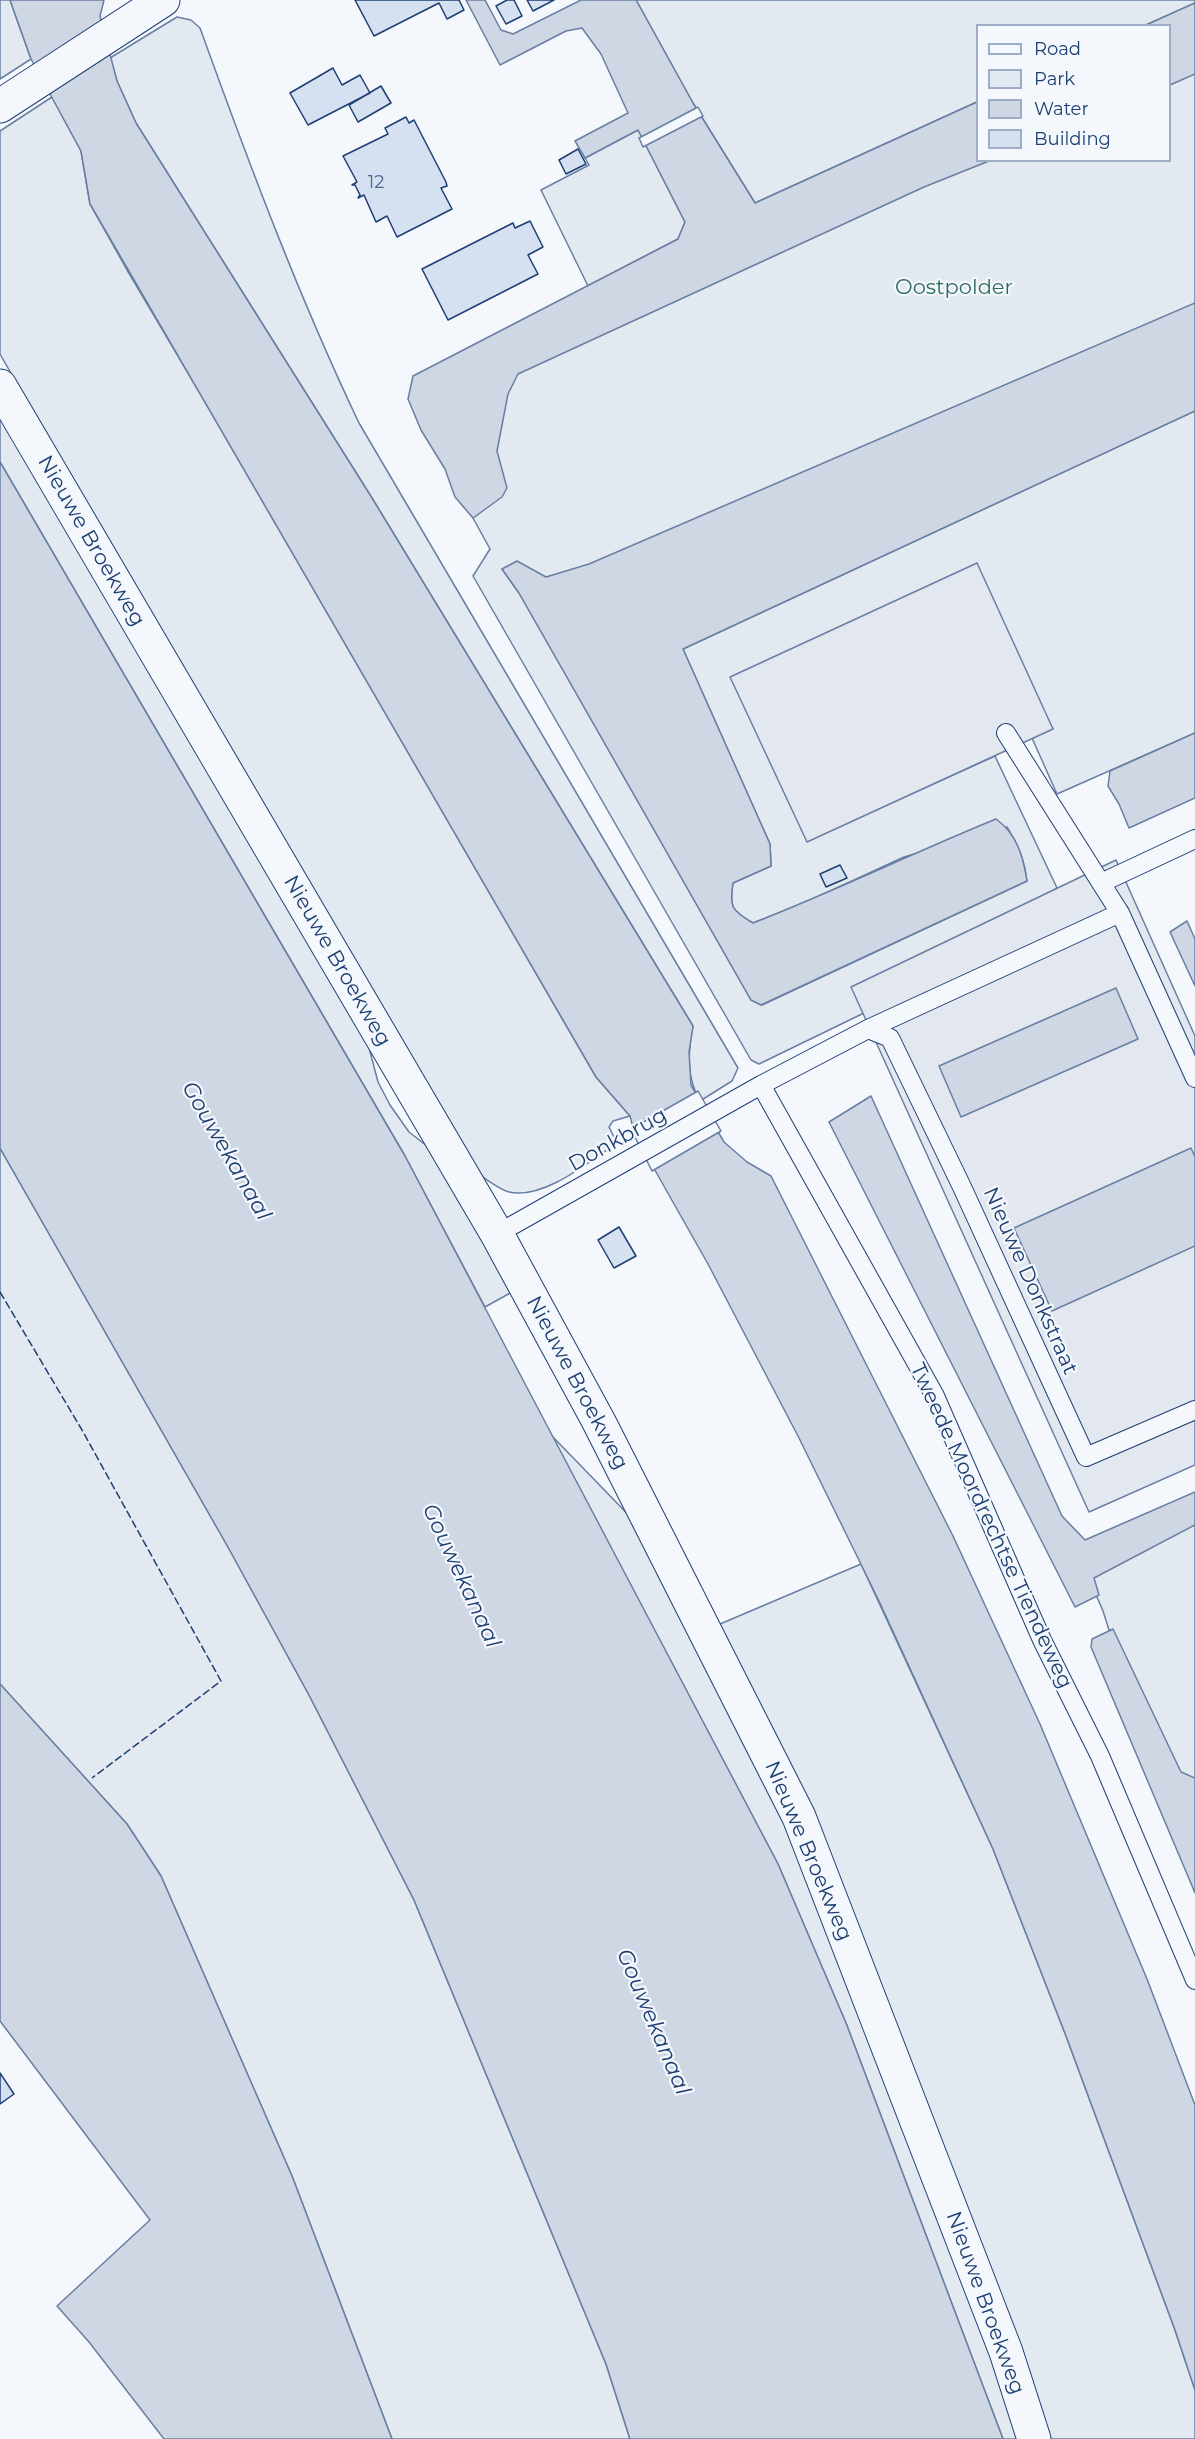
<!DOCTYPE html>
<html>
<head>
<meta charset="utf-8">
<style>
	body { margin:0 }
	#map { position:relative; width:1195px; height:2439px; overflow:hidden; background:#f4f7fb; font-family:Montserrat,sans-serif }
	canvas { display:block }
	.legend { position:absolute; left:976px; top:24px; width:195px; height:138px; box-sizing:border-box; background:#f4f7fb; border:2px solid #9eadc5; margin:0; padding:8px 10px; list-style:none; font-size:18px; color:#1d3f73 }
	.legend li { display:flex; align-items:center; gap:12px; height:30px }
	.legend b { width:30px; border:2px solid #9eadc5 }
</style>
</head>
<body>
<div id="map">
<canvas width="1195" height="2439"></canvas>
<ul class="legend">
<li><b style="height:8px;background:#f4f7fb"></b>Road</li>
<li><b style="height:16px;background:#e3e9f0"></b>Park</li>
<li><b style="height:16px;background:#cfd7e4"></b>Water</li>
<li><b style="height:16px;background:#d5e0f0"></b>Building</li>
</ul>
</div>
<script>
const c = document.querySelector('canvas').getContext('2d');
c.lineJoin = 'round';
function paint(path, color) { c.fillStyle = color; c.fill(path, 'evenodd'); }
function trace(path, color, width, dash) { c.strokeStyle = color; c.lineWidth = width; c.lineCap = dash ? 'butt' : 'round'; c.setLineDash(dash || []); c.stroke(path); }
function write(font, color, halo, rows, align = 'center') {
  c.font = font + ' Montserrat,sans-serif'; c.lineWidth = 4.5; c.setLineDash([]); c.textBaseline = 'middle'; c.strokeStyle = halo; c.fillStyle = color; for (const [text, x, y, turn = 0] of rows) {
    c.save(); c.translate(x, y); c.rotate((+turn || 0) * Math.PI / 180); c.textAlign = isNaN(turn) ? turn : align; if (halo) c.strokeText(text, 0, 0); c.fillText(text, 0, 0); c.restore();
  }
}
const green = new Path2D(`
	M 0,0 L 10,0 L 31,59 L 0,79 Z
	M 636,0 L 1195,0 L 1195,3 L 1146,25 L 978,26 L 977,102 L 755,203 L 693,103 Z
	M 177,17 L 191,20 L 200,28 C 248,161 298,295 359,423 L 738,1068 L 732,1081 L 700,1101 C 686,1077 688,1052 693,1026 L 372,498 L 136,123 L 117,81 L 110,58 Z
	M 1195,40 L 1195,325 L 545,609 L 502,569 L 519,593 L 751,1000 L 762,1005 L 1027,881 C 1025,860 1018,844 1007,827 L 904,857 L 802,904 L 753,923 C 732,911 729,907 733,883 L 771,866 L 770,844 L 683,649 L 1195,411 L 1195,733 L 1057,794 L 1032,738 L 1053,728 L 807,841 L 995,756 L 1057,888 L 864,1013 L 759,1064 L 751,1060 L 473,576 L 490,549 L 473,518 L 494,502 L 492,400 L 547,327 L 978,160 L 1170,160 L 1170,51 Z
	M 52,97 L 81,151 L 90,204 L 127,270 L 248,474 L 596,1077 L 630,1116 L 613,1121 L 609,1127 L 617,1143 C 590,1161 544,1200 509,1192 C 500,1190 489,1181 481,1176 L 162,638 L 0,354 L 0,131 Z
	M 638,130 L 685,222 L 678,239 L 588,286 L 541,190 L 589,165 L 585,158 Z
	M 0,406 L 367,1040 L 378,1082 L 390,1105 L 409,1132 L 432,1150 L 512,1292 L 485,1307 L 405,1156 L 0,462 Z
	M 0,1148 L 228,1547 L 309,1695 L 414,1900 L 606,2364 L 630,2439 L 392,2439 L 292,2176 L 161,1876 L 127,1824 L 0,1684 Z
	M 552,1436 L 646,1533 L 699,1633 L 861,1564 L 993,1849 L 1066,2036 L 1175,2330 L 1195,2390 L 1195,2439 L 1003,2439 L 846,2023 L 778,1864 Z
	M 1195,1506 L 1195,1821 L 1111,1630 L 1109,1630 L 1103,1611 L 1080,1558 Z`);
paint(green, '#e3e9f0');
trace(green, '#687fa3', 1.5);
const parking = new Path2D(`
	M 977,563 L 1053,729 L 807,842 L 730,677 Z
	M 1116,860 L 1195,1036 L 1195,1465 L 1089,1512 L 851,987 Z`);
paint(parking, '#e3e8f0');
trace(parking, '#687fa3', 1.5);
const water = new Path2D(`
	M 10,0 L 104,0 L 100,16 L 117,81 L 136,123 L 372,498 L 693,1026 L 689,1052 L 691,1085 L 724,1142 L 747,1162 L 771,1176 L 953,1536 L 1040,1724 L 1147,1979 L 1195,2105 L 1195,2390 L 1175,2330 L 1066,2036 L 993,1849 L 879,1601 L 799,1438 L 708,1264 L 635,1135 L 630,1116 L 596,1077 L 90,204 L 81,151 L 31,59 Z
	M 466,0 L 485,0 L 501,30 L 513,34 L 581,0 L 636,0 L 693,103 L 755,203 L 977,102 L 978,160 L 989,161 L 924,187 L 518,374 L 508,394 L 497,451 L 507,488 L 502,497 L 473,518 L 455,497 L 445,469 L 421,430 L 408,399 L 413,376 L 678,239 L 685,222 L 638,130 L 585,158 L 575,141 L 628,113 L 601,54 L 582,28 L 566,31 L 500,65 Z
	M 1195,3 L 1195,74 L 1170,85 L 1170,26 L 1146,25 Z
	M 1195,303 L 1195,411 L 683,649 L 770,844 L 771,866 L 733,883 C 729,907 732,911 753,923 C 835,891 915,852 996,819 C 1017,834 1023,856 1027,881 L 761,1005 L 751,1000 L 519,593 L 502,569 L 517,561 L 546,577 L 589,564 Z
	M 0,462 L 405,1156 L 778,1864 L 846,2023 L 1003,2439 L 630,2439 L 606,2364 L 414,1900 L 309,1695 L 228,1547 L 0,1148 Z
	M 1195,733 L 1195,798 L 1129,828 L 1119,804 L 1108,786 L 1110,771 Z
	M 1187,921 L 1195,939 L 1195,986 L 1170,932 Z
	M 1116,988 L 1138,1039 L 961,1117 L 939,1066 Z
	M 871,1096 L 1062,1516 L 1085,1540 L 1195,1492 L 1195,1525 L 1094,1578 L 1099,1595 L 1075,1607 L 829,1122 Z
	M 1191,1148 L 1195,1157 L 1195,1246 L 1052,1311 L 1014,1228 Z
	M 1113,1629 L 1181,1772 L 1195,1778 L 1195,1893 L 1091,1647 L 1092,1639 Z
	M 0,1684 L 127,1824 L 161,1876 L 292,2176 L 392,2439 L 164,2439 L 89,2342 L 57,2306 L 150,2220 L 0,2021 Z`);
paint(water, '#cfd7e4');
trace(water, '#687fa3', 1.5);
const pier = new Path2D(`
	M 698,107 L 703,116 L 643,147 L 639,138 Z
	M 698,1091 L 721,1131 L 652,1171 L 631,1129 Z`);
paint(pier, '#f4f7fb');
trace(pier, '#687fa3', 1.5);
const building = new Path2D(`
	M 355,0 L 459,0 L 464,10 L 447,19 L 439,3 L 374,36 Z
	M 507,0 L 514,0 L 522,16 L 506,24 L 496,6 Z
	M 527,0 L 554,0 L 533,11 Z
	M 333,68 L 342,85 L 360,75 L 370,93 L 308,125 L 290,93 Z
	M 381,86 L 391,103 L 358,122 L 349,105 Z
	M 406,117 L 409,123 L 414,120 L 446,182 L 447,186 L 441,188 L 452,209 L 397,237 L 387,216 L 376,222 L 364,195 L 358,198 L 360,195 L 355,185 L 352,185 L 357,182 L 343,156 L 388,134 L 385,128 Z
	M 578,149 L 586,164 L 566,174 L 559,160 Z
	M 530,221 L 543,247 L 528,255 L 538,274 L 448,320 L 422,269 L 513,223 L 515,228 Z
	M 840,865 L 847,878 L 826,887 L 820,874 Z
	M 619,1227 L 636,1256 L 614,1268 L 598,1240 Z
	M 0,2073 L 14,2094 L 0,2104 Z`);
paint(building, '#d5e0f0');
trace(building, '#1d3f73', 1.5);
const service = new Path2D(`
	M 1006,733 L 1120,913
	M 1101,883 L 1195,839
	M 868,1029 L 890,1038 L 962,1187 L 1086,1457 L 1195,1410
	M 761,1085 L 935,1396 L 1042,1640 L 1100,1756 L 1195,1980
	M 497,1234 L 761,1085 L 868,1029 L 1120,913 L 1195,1078`);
const minor = new Path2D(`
	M 0,106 L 163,0
	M 0,386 L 497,1234 L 599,1422 L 799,1817 L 1006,2352 L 1034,2439`);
trace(service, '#1d3f73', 20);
trace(minor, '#1d3f73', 35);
trace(service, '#f4f7fb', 18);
trace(minor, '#f4f7fb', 33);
trace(new Path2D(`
	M 0,1292 L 82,1430 L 221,1681 L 92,1778`), '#1d3f73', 1.5, [8, 3]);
write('18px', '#4b6792', null, [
	["12",376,183]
]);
write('21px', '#2c6c60', '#f4f7fb', [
	["Oostpolder",954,288]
]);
write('21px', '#1d3f73', '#f4f7fb', [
	["Nieuwe Broekweg",91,541,60],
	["Nieuwe Broekweg",337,961,60],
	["Donkbrug",618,1140,-29],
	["Nieuwe Donkstraat",1030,1281,66],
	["Nieuwe Broekweg",577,1383,62],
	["Tweede Moordrechtse Tiendeweg",991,1526,65],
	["Nieuwe Broekweg",808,1851,67],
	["Nieuwe Broekweg",985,2303,70]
]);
write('italic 22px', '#1d3f73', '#f4f7fb', [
	["Gouwekanaal",226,1151,60],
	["Gouwekanaal",461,1576,65],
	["Gouwekanaal",653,2022,67]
]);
</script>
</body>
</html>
